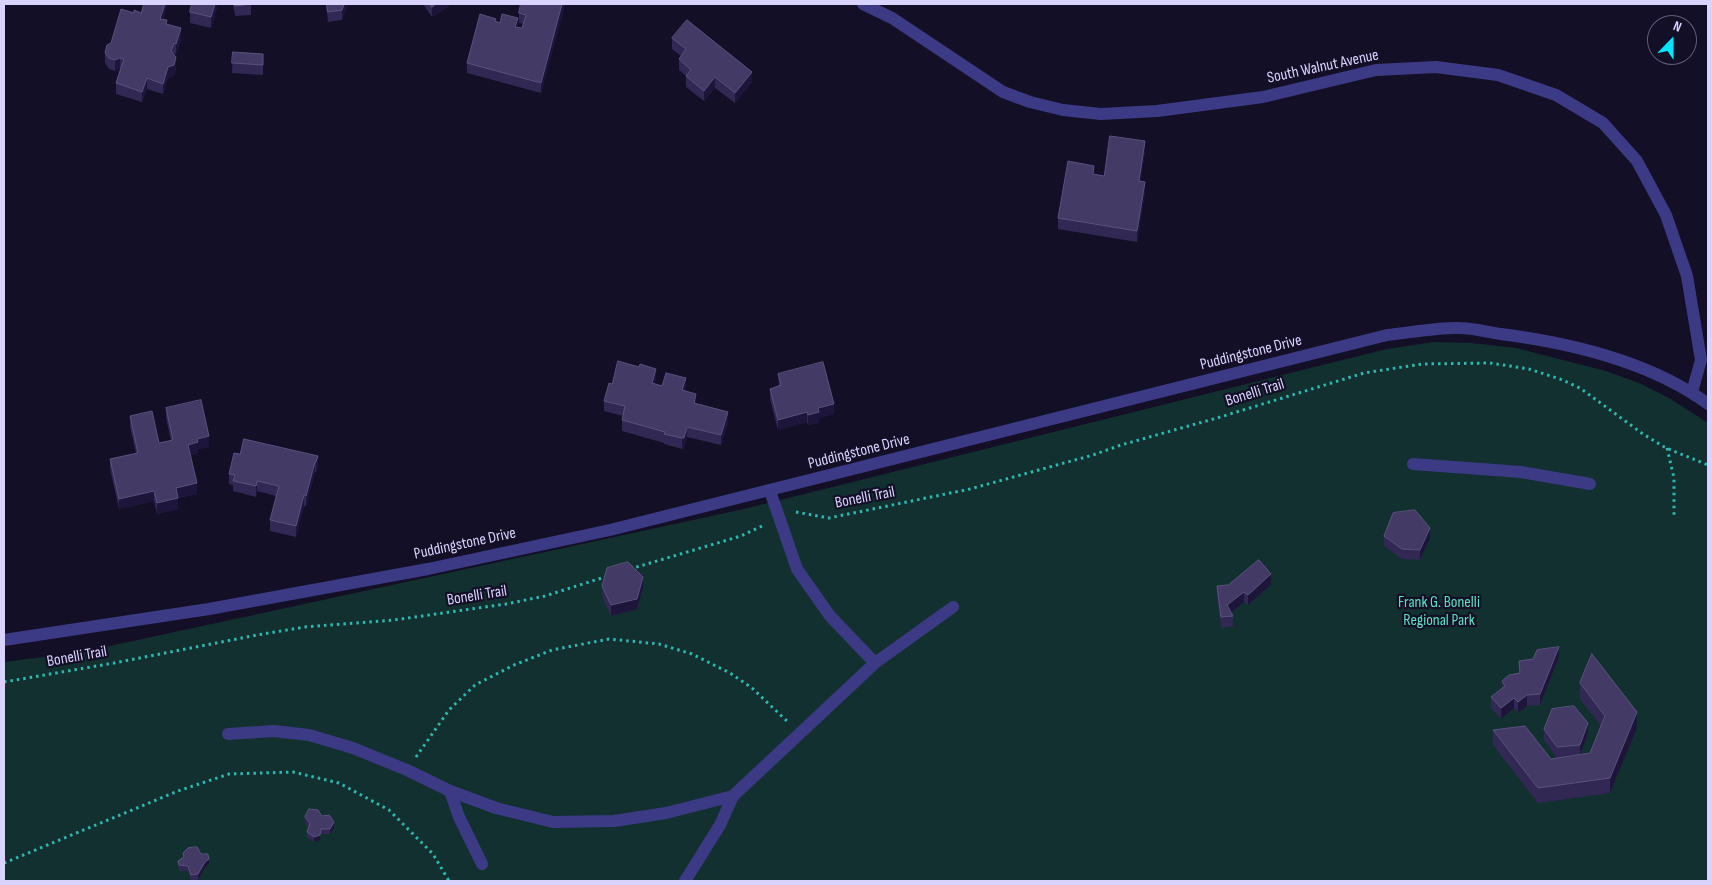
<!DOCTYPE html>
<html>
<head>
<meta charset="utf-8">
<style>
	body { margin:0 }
	#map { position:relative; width:1712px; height:885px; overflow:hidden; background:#130f26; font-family:"Sofia Sans Condensed",sans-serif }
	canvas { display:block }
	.frame { position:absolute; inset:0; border:5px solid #d9d4ff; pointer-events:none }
	.north { position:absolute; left:1647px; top:15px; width:50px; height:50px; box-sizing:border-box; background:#130f26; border:1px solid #625e7d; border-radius:50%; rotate:22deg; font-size:14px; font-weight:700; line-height:20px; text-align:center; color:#d9d4ff }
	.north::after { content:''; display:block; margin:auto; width:18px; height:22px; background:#00e5ff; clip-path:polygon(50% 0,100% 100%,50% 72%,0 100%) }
</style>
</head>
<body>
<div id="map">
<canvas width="1712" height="885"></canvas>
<div class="frame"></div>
<div class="north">N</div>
</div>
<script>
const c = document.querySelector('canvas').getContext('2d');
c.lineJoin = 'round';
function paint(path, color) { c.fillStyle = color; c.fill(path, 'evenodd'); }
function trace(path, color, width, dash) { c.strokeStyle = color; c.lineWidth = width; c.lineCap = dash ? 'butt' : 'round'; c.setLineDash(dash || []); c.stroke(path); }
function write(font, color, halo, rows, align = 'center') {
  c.font = font + ' "Sofia Sans Condensed",sans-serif'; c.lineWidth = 4.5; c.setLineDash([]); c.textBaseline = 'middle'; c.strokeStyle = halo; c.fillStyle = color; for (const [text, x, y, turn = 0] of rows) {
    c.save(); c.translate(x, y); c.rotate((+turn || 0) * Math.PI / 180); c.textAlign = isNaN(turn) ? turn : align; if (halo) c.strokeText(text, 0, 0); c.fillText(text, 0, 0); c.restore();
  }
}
paint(new Path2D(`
	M 1434,342 L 1472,343 L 1516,348 L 1606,371 L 1639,383 L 1669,398 L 1708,423 L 1708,881 L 4,881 L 4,662 L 82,652 L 744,509 L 1387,349 Z`), '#12302f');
trace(new Path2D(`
	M 1667,448 L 1674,478 L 1674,517
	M 796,512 L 829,518 L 970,489 L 1093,455 L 1121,445 L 1217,418 L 1364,373 L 1422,364 L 1490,363 L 1529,369 L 1560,379 L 1580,388 L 1643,434 L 1666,448 L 1708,465
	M 630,569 L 741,536 L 764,525
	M 4,682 L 114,663 L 257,635 L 305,627 L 394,620 L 506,604 L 545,596 L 608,576
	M 416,757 L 449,710 L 475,685 L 514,665 L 552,650 L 609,639 L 659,644 L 692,654 L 730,673 L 752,688 L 789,723
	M 4,863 L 178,791 L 229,774 L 293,772 L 339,783 L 389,810 L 433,854 L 449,881`), '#2fb8b0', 3, [2.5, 4]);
trace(new Path2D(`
	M 863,4 L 892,18 L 1003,92 L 1030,102 L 1063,110 L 1101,114 L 1157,111 L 1263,97 L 1376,70 L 1436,67 L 1498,75 L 1556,95 L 1603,123 L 1637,161 L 1666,215 L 1687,276 L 1701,360 L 1692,392
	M 1413,464 L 1521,472 L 1590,484
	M 770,491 L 797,569 L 830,616 L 875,663
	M 4,640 L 209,609 L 428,569 L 610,530 L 1387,335 C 1408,333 1439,327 1459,328 C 1473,328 1487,332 1501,334 C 1571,343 1651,362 1708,404
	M 228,734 L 274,731 L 309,735 L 353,748 L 407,770 L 450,791 L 496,808 L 553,822 L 614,821 L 666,813 L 733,796
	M 450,791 L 459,817 L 482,864
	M 685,881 L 720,825 L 733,796 L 875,663 L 953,607`), '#3d3a85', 12);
paint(new Path2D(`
	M 167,4 L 163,19 L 181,39 L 176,54 L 173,53 L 176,68 L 174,76 L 168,78 L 163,94 L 147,89 L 142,102 L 116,94 L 116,83 L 120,69 L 115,71 L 109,69 L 105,63 L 105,53 L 111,43 L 134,13 L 141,13 Z
	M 192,4 L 218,4 L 211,28 L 190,23 L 190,12 Z
	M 233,4 L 251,4 L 251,15 L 235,16 Z
	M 326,4 L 348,4 L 342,20 L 328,22 Z
	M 423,4 L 449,4 L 449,6 L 432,17 Z
	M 565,4 L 541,93 L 467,73 L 467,63 L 496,21 L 522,28 L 523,24 L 519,23 L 519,13 Z
	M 672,38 L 752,82 L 735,103 L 715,88 L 704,101 L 686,87 L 686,76 L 679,70 L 679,59 L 681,56 L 672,49 Z
	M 233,52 L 263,54 L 263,75 L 232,73 Z
	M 1145,152 L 1140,181 L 1145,192 L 1137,242 L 1058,229 L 1058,218 L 1094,174 L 1104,176 Z
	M 778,374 L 834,414 L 819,418 L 819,423 L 808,425 L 807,422 L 778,430 L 770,399 L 770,389 L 779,386 Z
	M 656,379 L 654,384 L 662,386 L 686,389 L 685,390 L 696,404 L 728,423 L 721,445 L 687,437 L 684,448 L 682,449 L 664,444 L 664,443 L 622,431 L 622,420 L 623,416 L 604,411 L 604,401 Z
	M 166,408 L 209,447 L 198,449 L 198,453 L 190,455 L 197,494 L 178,498 L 178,509 L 157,514 L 154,501 L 119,509 L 110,469 L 110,459 L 136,453 L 130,427 L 130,416 L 159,443 L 171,441 L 166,418 Z
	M 240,454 L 318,456 L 318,466 L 316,472 L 315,472 L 306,506 L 304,506 L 296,537 L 270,531 L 270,520 L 276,496 L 257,491 L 256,497 L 233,491 L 233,485 L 229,484 L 229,474 Z
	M 1384,536 L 1430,538 L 1420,560 L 1402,559 L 1384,546 Z
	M 1271,585 L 1248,605 L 1244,602 L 1232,612 L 1233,616 L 1233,626 L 1221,628 L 1217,597 L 1217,586 Z
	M 602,586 L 643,588 L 637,609 L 611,616 L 602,596 Z
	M 1559,657 L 1540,705 L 1527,706 L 1518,713 L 1514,708 L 1501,719 L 1491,708 L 1491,697 L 1502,689 L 1502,681 L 1519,674 L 1519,661 Z
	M 1580,683 L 1637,728 L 1610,793 L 1538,803 L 1493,745 L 1493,730 L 1551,759 L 1557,758 L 1544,740 L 1544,729 L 1588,734 L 1580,755 L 1590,753 L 1601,726 L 1580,699 Z
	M 322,816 L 334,828 L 330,834 L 321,834 L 320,840 L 314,842 L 307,837 L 307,832 L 308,827 L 305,823 L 305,817 Z
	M 183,853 L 209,864 L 205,868 L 198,880 L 191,880 L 188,871 L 179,871 L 178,866 L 178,861 L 183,858 Z`), '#312854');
paint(new Path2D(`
	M 165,4 L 167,4 L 167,6 L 160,29 L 160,19 Z
	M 215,4 L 218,4 L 211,28 L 211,17 Z
	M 344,4 L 348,4 L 342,20 L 342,10 Z
	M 436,4 L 449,4 L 449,6 L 432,17 L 432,7 Z
	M 562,4 L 565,4 L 565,6 L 541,93 L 541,83 Z
	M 518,18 L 518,29 L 515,27 Z
	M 181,28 L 181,39 L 176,54 L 176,44 Z
	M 176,57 L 176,68 L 174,76 L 168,78 L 163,94 L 163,84 L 168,67 Z
	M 120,58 L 120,69 L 115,71 L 115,60 Z
	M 752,72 L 752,82 L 735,103 L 735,93 Z
	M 715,77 L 715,88 L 704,101 L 704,91 Z
	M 147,78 L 147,89 L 142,102 L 142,92 Z
	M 1145,141 L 1145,152 L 1139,191 L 1139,181 Z
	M 1145,182 L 1145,192 L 1137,242 L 1137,231 Z
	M 656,369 L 656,379 L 652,394 L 652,383 Z
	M 686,378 L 686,389 L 682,400 L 682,390 Z
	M 696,394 L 696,404 L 694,403 Z
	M 834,404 L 834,414 L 819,418 L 819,423 L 808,425 L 808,415 L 818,408 Z
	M 728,412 L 728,423 L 721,445 L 721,435 Z
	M 807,412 L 807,422 L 778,430 L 778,420 Z
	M 687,427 L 687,437 L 684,448 L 682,449 L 682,438 Z
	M 209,436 L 209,447 L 198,449 L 198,453 L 188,455 L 188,445 L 197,439 Z
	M 318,456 L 318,466 L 316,472 L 316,462 Z
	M 315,462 L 315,472 L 306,506 L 306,496 Z
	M 257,481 L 257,491 L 256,497 L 256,486 Z
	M 197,483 L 197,494 L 176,498 L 176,488 Z
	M 154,491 L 154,501 L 119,509 L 119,499 Z
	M 304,495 L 304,506 L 296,537 L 296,526 Z
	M 178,498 L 178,509 L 157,514 L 157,503 Z
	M 1430,528 L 1430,538 L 1420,560 L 1420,550 Z
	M 1271,574 L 1271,585 L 1248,605 L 1248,595 Z
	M 643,577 L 643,588 L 637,609 L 611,616 L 611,605 Z
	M 1244,592 L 1244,602 L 1227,616 L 1227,605 Z
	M 1559,647 L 1559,657 L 1540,705 L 1540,694 Z
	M 1527,695 L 1527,706 L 1518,713 L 1518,702 Z
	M 1514,698 L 1514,708 L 1501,719 L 1501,708 Z
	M 1637,712 L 1637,728 L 1610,793 L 1610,778 Z
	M 1588,723 L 1588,734 L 1580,755 L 1580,745 Z
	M 334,822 L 334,828 L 330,834 L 330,829 Z
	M 321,829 L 320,840 L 314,842 L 314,837 Z
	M 209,859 L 209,864 L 205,868 L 198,880 L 198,874 L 205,862 Z`), '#1d163a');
const building = new Path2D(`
	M 144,4 L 165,4 L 160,19 L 167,20 L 166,24 L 181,28 L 176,44 L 174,43 L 171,51 L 176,57 L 174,65 L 168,67 L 163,84 L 147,78 L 142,92 L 116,83 L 124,59 L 120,58 L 115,60 L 109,58 L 105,53 L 107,45 L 111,43 L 121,9 L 134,13 L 134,10 L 141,13 Z
	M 192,4 L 215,4 L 211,17 L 190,12 Z
	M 234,4 L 251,4 L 235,6 Z
	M 327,4 L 344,4 L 342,10 L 328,12 Z
	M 430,4 L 436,4 L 432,7 Z
	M 521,4 L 562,4 L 541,83 L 467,63 L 480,14 L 496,19 L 495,21 L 500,23 L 502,14 L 518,18 L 515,27 L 522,28 L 526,15 L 519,13 Z
	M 687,20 L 752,72 L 735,93 L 715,77 L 704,91 L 686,76 L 691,70 L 679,59 L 686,49 L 672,38 Z
	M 233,52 L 263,54 L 263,65 L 232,63 Z
	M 1110,136 L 1145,141 L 1139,181 L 1145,182 L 1137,231 L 1058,218 L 1068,161 L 1094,166 L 1093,174 L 1104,176 Z
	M 618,361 L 639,367 L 640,364 L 656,369 L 652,383 L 662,386 L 666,373 L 686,378 L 682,390 L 696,394 L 694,403 L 728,412 L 721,435 L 687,427 L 684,438 L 682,438 L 664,434 L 665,432 L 622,420 L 625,406 L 604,401 L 609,383 L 612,384 Z
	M 823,362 L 834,404 L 818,408 L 819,412 L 808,415 L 807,412 L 778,420 L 770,389 L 781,385 L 778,374 Z
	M 201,400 L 209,436 L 197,439 L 198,442 L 188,445 L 197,483 L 176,488 L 178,498 L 157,503 L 154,491 L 119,499 L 110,459 L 138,453 L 130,416 L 152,411 L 159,443 L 173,440 L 166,408 Z
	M 244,439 L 318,456 L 316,462 L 315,462 L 306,496 L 304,495 L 296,526 L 270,520 L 279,486 L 257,481 L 256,486 L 233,481 L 235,475 L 229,474 L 234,453 L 240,454 Z
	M 1415,510 L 1430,528 L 1420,550 L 1402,549 L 1384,536 L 1393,513 Z
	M 1259,560 L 1271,574 L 1248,595 L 1244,592 L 1227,605 L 1233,616 L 1221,617 L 1217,586 L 1228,585 Z
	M 628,562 L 643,577 L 637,599 L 611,605 L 602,586 L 607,568 Z
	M 1559,647 L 1540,694 L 1527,695 L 1518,702 L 1514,698 L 1501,708 L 1491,697 L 1505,686 L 1502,681 L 1509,675 L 1520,673 L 1519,661 L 1533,659 L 1537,650 Z
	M 1592,654 L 1637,712 L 1610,778 L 1538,788 L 1493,730 L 1525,726 L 1551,759 L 1590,753 L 1605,716 L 1580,683 Z
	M 1574,706 L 1588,723 L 1580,745 L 1557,747 L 1544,729 L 1552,709 Z
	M 309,809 L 318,810 L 322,816 L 329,815 L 334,822 L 330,829 L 321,829 L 320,835 L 314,837 L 307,832 L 310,823 L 305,817 Z
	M 197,847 L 201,854 L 208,854 L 209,859 L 205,862 L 198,874 L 191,875 L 188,866 L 179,865 L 178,861 L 184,857 L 183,853 L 188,848 Z`);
paint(building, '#433a66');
trace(building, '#5a527e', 1);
write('16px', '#d9d4ff', '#130f26', [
	["South Walnut Avenue",1323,67,-12],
	["Puddingstone Drive",1251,353,-14],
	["Bonelli Trail",1255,393,-17],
	["Puddingstone Drive",859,452,-14],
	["Bonelli Trail",865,498,-11],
	["Puddingstone Drive",465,544,-12],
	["Bonelli Trail",477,596,-9],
	["Bonelli Trail",77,657,-10]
]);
write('16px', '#5fe0c0', '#130f26', [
	["Frank G. Bonelli",1439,603],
	["Regional Park",1439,621]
]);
</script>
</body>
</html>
